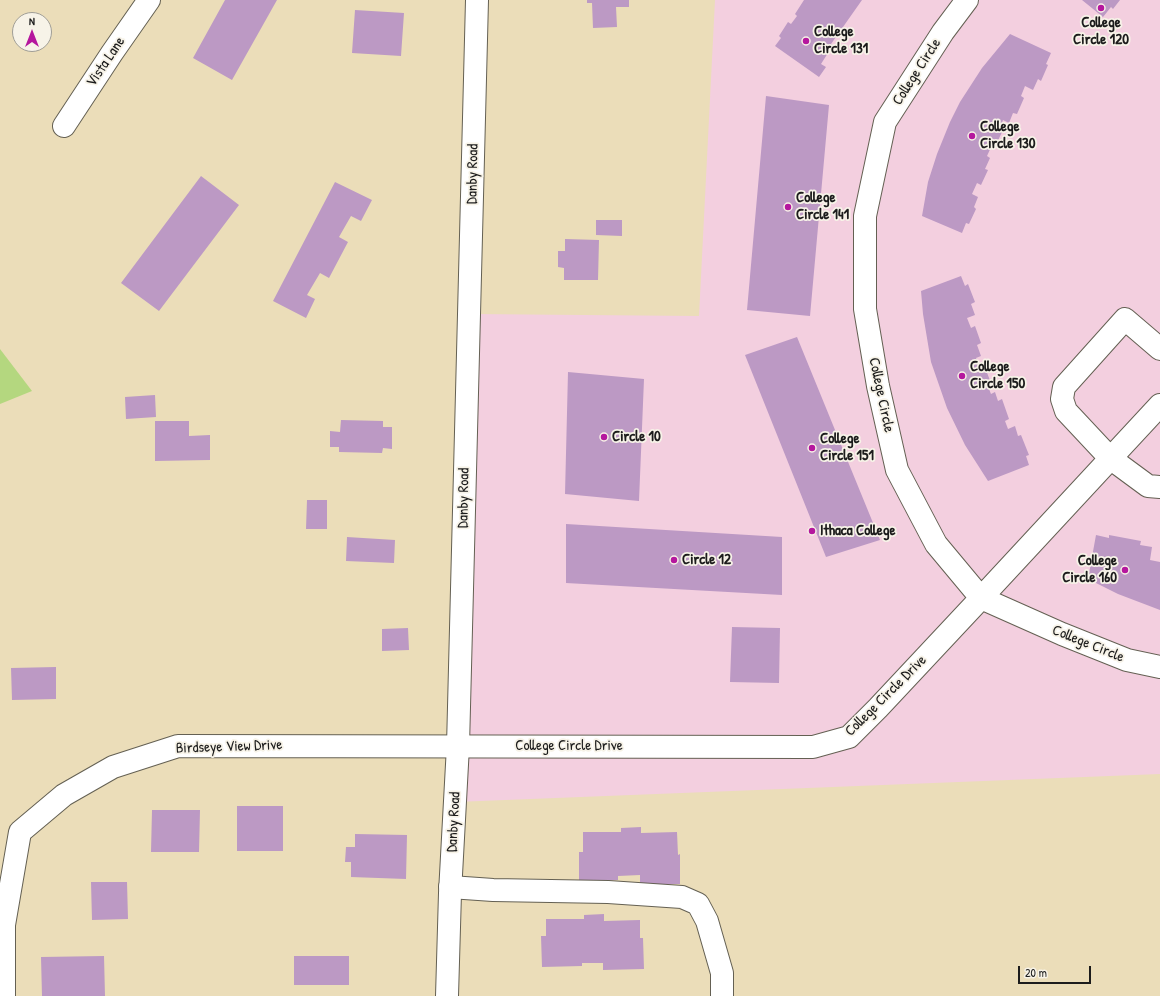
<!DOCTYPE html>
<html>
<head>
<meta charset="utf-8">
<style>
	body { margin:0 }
	#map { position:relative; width:1160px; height:996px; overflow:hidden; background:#ebddb9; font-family:"Patrick Hand",sans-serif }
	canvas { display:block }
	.north { position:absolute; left:12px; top:12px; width:40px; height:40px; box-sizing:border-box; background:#f7f3e8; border:1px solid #9f9d96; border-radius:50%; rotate:0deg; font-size:11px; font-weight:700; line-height:16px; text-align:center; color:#1c1c1c }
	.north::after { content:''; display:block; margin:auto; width:14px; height:18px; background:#b5179e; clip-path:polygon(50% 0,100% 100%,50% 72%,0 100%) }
	.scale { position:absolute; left:1018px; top:966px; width:73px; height:18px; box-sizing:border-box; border:2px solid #1c1c1c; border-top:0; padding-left:5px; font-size:12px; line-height:14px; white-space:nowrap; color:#1c1c1c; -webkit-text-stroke:3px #f7f3e8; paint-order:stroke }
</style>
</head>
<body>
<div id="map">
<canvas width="1160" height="996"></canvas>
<div class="north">N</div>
<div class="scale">20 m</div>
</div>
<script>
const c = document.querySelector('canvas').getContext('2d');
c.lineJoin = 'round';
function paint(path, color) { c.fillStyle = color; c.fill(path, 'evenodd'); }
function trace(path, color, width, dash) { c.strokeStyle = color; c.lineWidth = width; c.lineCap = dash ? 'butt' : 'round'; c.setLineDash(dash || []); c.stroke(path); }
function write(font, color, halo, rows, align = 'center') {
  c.font = font + ' "Patrick Hand",sans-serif'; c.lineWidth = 3.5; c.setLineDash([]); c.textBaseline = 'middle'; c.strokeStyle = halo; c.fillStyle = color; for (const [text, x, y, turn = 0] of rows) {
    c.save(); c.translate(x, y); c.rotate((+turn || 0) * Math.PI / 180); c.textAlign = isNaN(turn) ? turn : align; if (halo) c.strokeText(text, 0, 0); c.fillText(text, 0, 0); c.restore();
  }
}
paint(new Path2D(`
	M 715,0 L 1160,0 L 1160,774 L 455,802 L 469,314 L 699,316 Z`), '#f3cfdf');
paint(new Path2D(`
	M 0,349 L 32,391 L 0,404 Z`), '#b4d77f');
paint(new Path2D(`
	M 225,0 L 277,0 L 232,80 L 193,58 Z
	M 587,0 L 629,0 L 629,7 L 616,7 L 617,27 L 593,28 L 592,3 L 587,3 Z
	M 804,0 L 862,0 L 831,44 L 833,45 L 821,64 L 826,67 L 819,77 L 775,46 L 781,38 L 779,36 L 788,22 L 791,24 L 797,16 L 795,14 Z
	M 1082,0 L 1120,0 L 1113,9 L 1111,7 L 1103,17 Z
	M 355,10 L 404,13 L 401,56 L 352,53 Z
	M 1010,34 L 1051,53 L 1046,64 L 1048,65 L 1041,81 L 1038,79 L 1033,90 L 1025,86 L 1021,96 L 1024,98 L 1017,114 L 1013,113 L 1009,123 L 1003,120 L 999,131 L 1002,132 L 995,147 L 992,145 L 987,156 L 990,158 L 985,169 L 988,170 L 981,185 L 977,183 L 972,194 L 978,197 L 974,207 L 976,209 L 969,224 L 966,223 L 962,233 L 922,216 L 928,182 L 937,154 L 950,122 L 960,102 L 982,68 Z
	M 766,96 L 829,105 L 810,316 L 747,310 Z
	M 201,176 L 239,205 L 159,311 L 121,283 Z
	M 335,182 L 372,200 L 361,221 L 351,216 L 339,237 L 348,242 L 329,278 L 320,273 L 307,295 L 315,299 L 306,318 L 273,301 Z
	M 596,220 L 622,220 L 622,236 L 596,235 Z
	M 565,239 L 599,240 L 598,280 L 564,280 L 564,268 L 558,267 L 558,251 L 565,251 Z
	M 961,276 L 965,286 L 968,284 L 975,302 L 971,304 L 975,315 L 967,318 L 971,328 L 975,326 L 981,343 L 977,345 L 981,356 L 976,358 L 979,367 L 984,365 L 991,383 L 987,384 L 991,394 L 995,392 L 998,401 L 1002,399 L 1009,419 L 1005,421 L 1008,429 L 1015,426 L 1018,436 L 1021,435 L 1029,455 L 1026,456 L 1029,465 L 988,481 L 965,445 L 947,408 L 931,362 L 923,314 L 921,291 Z
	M 797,337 L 880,540 L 826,557 L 745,355 Z
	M 568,372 L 644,379 L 639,501 L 565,494 Z
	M 155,395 L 156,417 L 126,419 L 125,397 Z
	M 341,420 L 383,421 L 383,427 L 392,427 L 392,449 L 383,448 L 382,453 L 339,452 L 339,447 L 330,447 L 330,431 L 340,432 Z
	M 155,421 L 189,421 L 189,436 L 210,435 L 210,460 L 155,461 Z
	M 307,500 L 327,500 L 327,529 L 306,529 Z
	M 566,524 L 782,537 L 782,595 L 566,583 Z
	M 1096,535 L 1109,538 L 1109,535 L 1141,541 L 1140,545 L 1152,547 L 1150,560 L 1160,562 L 1160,610 L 1118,594 L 1088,579 Z
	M 347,537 L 395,540 L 394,563 L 346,561 Z
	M 732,627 L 780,628 L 779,683 L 730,682 Z
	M 408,628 L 409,650 L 382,651 L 382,629 Z
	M 56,667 L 56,699 L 12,700 L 11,668 Z
	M 237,806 L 283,806 L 283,851 L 237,851 Z
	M 152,810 L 200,810 L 199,852 L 151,852 Z
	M 641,827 L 641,833 L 677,832 L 678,855 L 680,854 L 680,884 L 640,884 L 640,875 L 618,876 L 618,880 L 579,881 L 579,852 L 583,852 L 583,832 L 621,832 L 621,828 Z
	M 355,834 L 407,835 L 406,879 L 351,877 L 351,862 L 345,862 L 346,847 L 355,847 Z
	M 91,882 L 127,882 L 128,919 L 92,920 Z
	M 604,914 L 604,921 L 640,920 L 640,938 L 643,938 L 644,969 L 603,970 L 603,963 L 582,963 L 582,966 L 542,967 L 541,936 L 546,936 L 546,919 L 584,919 L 584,915 Z
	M 104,956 L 105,996 L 42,996 L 41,957 Z
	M 294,956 L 349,956 L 349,985 L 294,985 Z`), '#bc99c4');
const minor = new Path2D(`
	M 967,0 L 943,32 L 885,122 L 865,216 L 865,309 L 878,386 L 897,470 L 936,544 L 981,598 L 1062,634 L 1127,660 L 1160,667
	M 64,126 L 112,53 L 149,0
	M 1160,349 L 1125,319 L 1064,387 L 1062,399 L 1066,411 L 1110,458 L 1148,486 L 1160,487
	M 450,887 L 493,890 L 608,892 L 682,897 L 698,904 L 707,921 L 722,973 L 722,996
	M 4,996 L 4,925 L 20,832 L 64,795 L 113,767 L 178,746 L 813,747 L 849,737 L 878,708 L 981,598 L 1160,405`);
const major = new Path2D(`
	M 447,996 L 450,893 L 458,746 L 477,0`);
trace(minor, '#646053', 24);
trace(major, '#646053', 24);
trace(minor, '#fff', 22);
trace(major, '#fff', 22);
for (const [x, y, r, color] of [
	[1101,8,4,"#b5179e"],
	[806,41,4,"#b5179e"],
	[972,136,4,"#b5179e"],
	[788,207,4,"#b5179e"],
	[962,376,4,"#b5179e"],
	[604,437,4,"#b5179e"],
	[812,448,4,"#b5179e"],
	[812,531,4,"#b5179e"],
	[674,560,4,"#b5179e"],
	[1125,570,4,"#b5179e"]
]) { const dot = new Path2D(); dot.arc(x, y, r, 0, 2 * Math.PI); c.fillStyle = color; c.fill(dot); trace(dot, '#f7f3e8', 1.5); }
write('bold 15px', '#1c1c1c', '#f7f3e8', [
	["College",1101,23,"center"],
	["Circle 120",1101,40,"center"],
	["College",814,32],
	["Circle 131",814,49],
	["College",980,127],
	["Circle 130",980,144],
	["College",796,198],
	["Circle 141",796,215],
	["College",970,367],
	["Circle 150",970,384],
	["Circle 10",612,437],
	["College",820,439],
	["Circle 151",820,456],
	["Ithaca College",820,531],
	["Circle 12",682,560],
	["College",1117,561,"right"],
	["Circle 160",1117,578,"right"]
], 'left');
write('15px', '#1c1c1c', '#f7f3e8', [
	["Vista Lane",106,62,-56],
	["College Circle",917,72,-57],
	["Danby Road",473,174,-89],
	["College Circle",881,395,78],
	["Danby Road",464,498,-89],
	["College Circle",1088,644,22],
	["College Circle Drive",886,696,-45],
	["College Circle Drive",569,746],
	["Birdseye View Drive",229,747,-2],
	["Danby Road",454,822,-87]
]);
</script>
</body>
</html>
